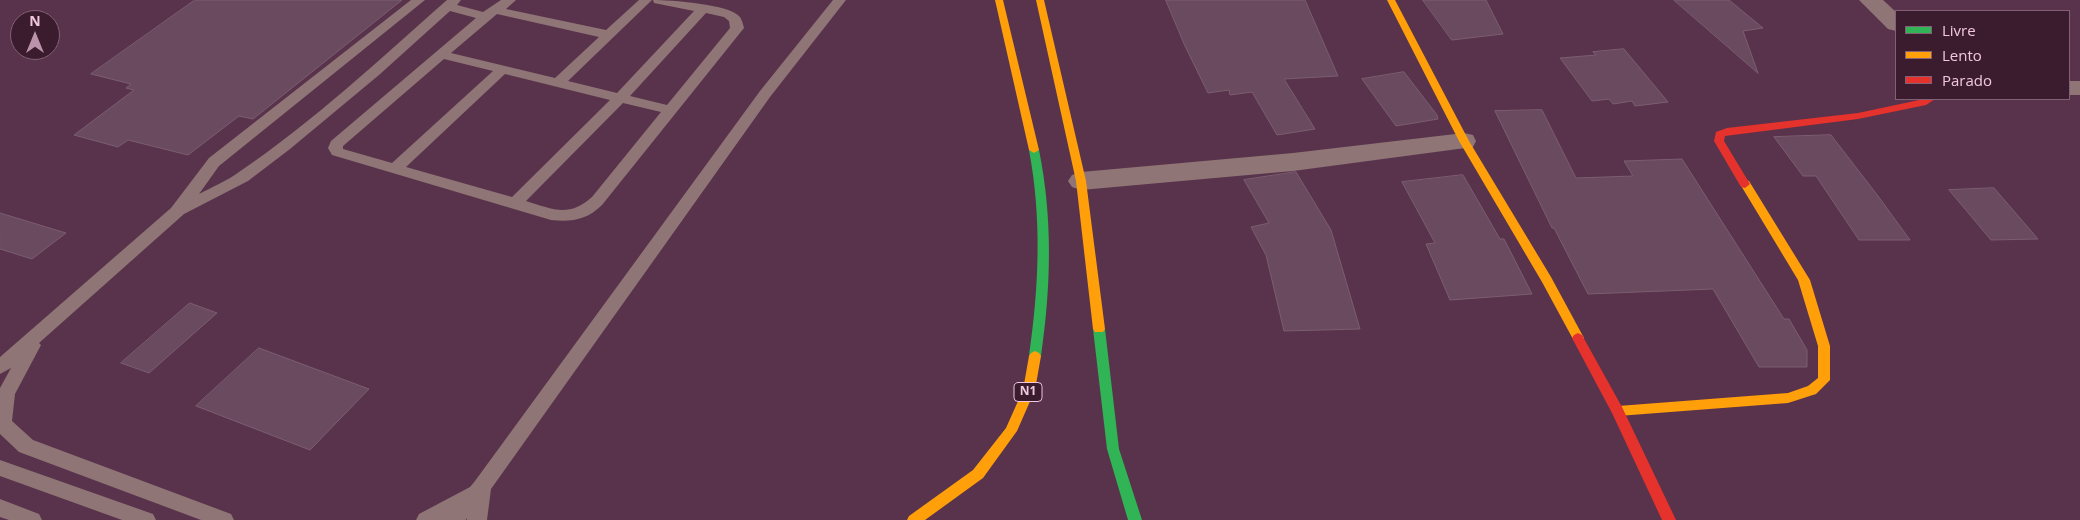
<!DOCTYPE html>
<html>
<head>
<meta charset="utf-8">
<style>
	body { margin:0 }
	#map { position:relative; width:2080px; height:520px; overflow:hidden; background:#59334b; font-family:"Open Sans",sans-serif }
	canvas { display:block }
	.legend { position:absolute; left:1895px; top:10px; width:175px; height:90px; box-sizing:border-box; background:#3b1c2e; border:1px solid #836074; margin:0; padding:6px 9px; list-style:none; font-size:15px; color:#f0c7dd }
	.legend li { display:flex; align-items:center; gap:10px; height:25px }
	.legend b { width:25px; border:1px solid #836074 }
	.north { position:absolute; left:10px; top:10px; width:50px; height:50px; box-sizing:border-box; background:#3b1c2e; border:1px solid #836074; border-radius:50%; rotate:0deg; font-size:14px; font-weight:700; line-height:20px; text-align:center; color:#f0c7dd }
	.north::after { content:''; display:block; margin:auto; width:18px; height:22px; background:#bb93aa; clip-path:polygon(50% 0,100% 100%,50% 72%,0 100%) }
</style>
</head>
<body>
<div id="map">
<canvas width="2080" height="520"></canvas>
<ul class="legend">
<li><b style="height:6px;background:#30b455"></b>Livre</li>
<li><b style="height:6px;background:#ff9f0a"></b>Lento</li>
<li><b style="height:6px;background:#e5322d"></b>Parado</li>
</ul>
<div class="north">N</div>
</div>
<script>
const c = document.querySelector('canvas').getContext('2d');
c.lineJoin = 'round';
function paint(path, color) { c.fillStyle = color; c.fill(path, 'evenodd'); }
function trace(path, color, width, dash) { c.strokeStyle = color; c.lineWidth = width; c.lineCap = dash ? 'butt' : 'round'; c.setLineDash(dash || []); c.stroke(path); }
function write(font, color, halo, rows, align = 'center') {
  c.font = font + ' "Open Sans",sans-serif'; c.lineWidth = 5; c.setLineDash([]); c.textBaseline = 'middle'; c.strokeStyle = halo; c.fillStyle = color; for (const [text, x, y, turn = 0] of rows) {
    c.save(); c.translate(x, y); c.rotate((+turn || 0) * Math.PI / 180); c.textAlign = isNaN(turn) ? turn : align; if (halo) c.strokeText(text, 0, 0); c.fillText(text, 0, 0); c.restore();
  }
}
const building = new Path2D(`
	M 195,0 L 402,0 L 253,119 L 239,116 L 188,155 L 128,140 L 118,147 L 74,135 L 134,90 L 126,88 L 131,84 L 91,74 Z
	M 1166,0 L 1305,0 L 1338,76 L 1284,79 L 1315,129 L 1277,135 L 1252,92 L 1230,95 L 1229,90 L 1208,93 L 1185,46 Z
	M 1423,0 L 1486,0 L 1503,34 L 1452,40 Z
	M 1674,0 L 1729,0 L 1763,28 L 1743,31 L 1758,73 Z
	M 1624,49 L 1668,102 L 1635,106 L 1632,101 L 1613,104 L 1609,99 L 1592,101 L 1560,58 L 1596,55 L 1593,52 Z
	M 1404,72 L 1437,115 L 1438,119 L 1396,126 L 1362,79 Z
	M 1542,110 L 1576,178 L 1633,176 L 1624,161 L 1682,159 L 1784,319 L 1789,319 L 1807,350 L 1807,367 L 1759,367 L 1713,289 L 1588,294 L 1554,228 L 1552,228 L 1495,111 Z
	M 1831,135 L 1878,196 L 1910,240 L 1859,240 L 1816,176 L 1803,176 L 1774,137 Z
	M 1296,172 L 1331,230 L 1360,329 L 1284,331 L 1266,255 L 1251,227 L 1269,223 L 1244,180 Z
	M 1463,175 L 1500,239 L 1504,239 L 1532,294 L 1450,300 L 1426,244 L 1435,243 L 1402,182 Z
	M 1994,188 L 2038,239 L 1991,240 L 1949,190 Z
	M 0,213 L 66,233 L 32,259 L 0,249 Z
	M 190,303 L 217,313 L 149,373 L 121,363 Z
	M 259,348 L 369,389 L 310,450 L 196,406 Z`);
paint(building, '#694a5e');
trace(building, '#7c5d70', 1);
paint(new Path2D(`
	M 411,0 L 425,0 L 219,166 L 199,194 C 212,187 227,181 239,172 C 313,122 380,59 447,0 L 461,0 L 457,5 L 483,12 L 501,0 L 516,0 L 506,9 L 606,30 L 639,0 L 652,0 L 568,81 L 617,93 L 694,11 L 654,3 L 653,0 C 670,0 730,4 740,17 C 742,20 743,24 744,28 L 602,205 C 587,220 572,222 551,220 L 332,155 L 328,148 L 331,141 L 476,18 L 450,11 L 379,75 L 290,149 L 248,181 L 184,214 L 39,343 L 41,345 L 15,394 L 12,421 L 33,440 L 231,514 L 234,520 L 201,520 L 19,452 L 0,434 L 0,388 L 11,368 L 0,374 L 0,357 L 171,208 L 209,158 ZM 706,13 L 724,17 L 729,21 L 730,28 L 667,105 L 630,96 ZM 497,14 L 599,37 L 555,78 L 451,53 ZM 444,59 L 493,71 L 392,163 L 343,149 L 343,146 ZM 505,74 L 610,100 L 512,197 L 406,167 ZM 623,103 L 661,112 L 592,197 C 569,218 552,209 526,201 Z
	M 833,0 L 846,0 L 770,97 L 491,489 L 487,520 L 467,520 L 467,518 L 466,520 L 416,520 L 419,514 L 470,487 L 475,481 L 760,91 Z
	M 0,460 L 153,514 L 156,520 L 122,520 L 0,476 Z
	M 0,499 L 39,514 L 42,520 L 9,520 L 0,517 Z`), '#8f7576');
paint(new Path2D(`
	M 1859,0 L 1883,0 L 1896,12 L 1896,31 L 1888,29 Z
	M 2069,81 L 2080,81 L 2080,95 L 2069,95 Z
	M 1464,133 L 1473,135 L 1476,141 L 1473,147 L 1293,171 L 1081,190 L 1072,187 L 1068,181 L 1072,175 L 1081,172 L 1293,153 Z`), '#8f7576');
paint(new Path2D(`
	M 1034,147 L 1039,150 C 1053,219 1051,287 1041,356 L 1039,359 L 1031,359 L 1029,356 C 1039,287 1042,219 1029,150 Z
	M 1099,324 L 1103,326 L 1105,329 L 1119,449 L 1142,520 L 1128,520 L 1107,449 L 1093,329 L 1095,326 Z`), '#30b455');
paint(new Path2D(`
	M 995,0 L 1003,0 L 1039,150 L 1034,153 L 1029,150 Z
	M 1036,0 L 1044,0 L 1086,181 L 1105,329 L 1103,332 L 1095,332 L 1093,329 L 1076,181 Z
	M 1387,0 L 1395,0 L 1469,141 L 1551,277 L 1584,338 L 1582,341 L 1574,341 L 1542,282 L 1459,141 Z
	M 1745,180 L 1749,181 L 1810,280 L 1830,346 L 1830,380 L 1816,394 L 1788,403 L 1618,416 L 1614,415 L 1612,411 L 1614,407 L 1618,406 L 1788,393 L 1808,386 L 1818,378 L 1818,346 L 1798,280 L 1740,184 Z
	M 1035,351 L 1039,353 L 1041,356 L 1035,390 L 1017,431 L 983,478 L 925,520 L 907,520 L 909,516 L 973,470 L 1006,428 L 1023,390 L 1029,356 L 1031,353 Z`), '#ff9f0a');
paint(new Path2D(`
	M 1924,99 L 1935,99 L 1926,105 L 1858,119 L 1725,136 L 1724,141 L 1750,184 L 1745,188 L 1741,187 L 1714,141 L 1716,132 L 1727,128 L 1858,113 Z
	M 1578,333 L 1582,335 L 1622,407 L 1676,520 L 1662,520 L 1612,413 L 1572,338 L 1574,335 Z`), '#e5322d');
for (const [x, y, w] of [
	[1028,392,28]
]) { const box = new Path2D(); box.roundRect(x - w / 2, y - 9.5, w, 19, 4); c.fillStyle = '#3b1c2e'; c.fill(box); trace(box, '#f0c7dd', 1); }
write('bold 12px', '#f0c7dd', null, [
	["N1",1028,392]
]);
</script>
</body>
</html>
